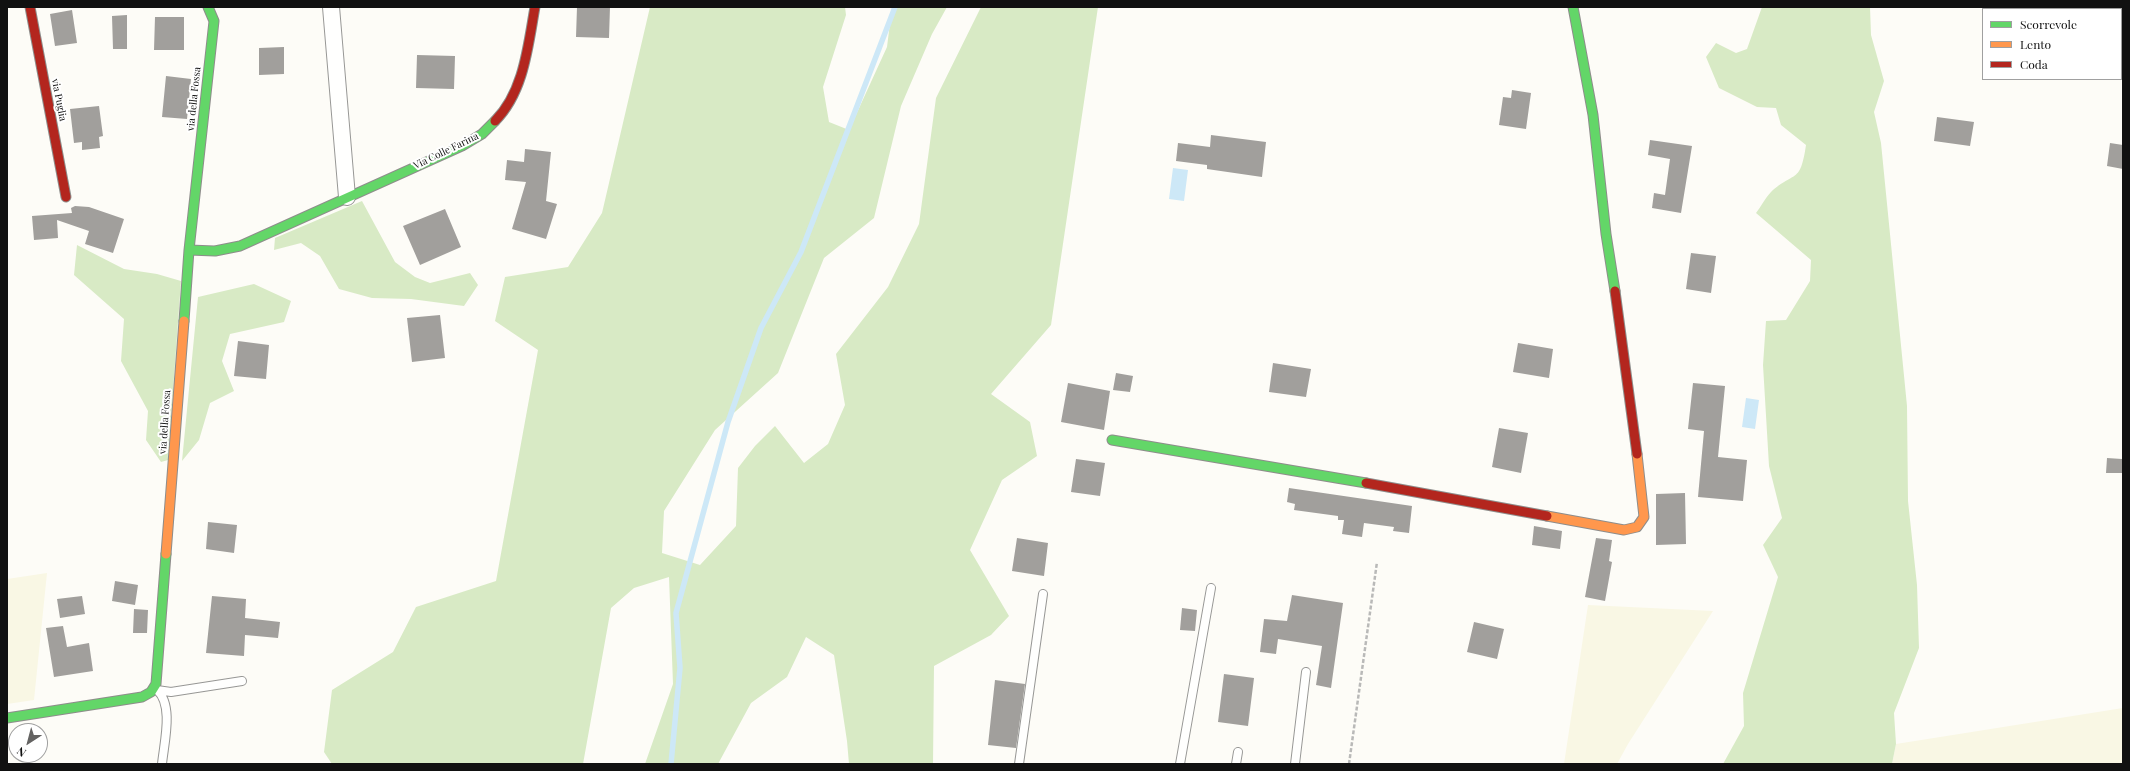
<!DOCTYPE html>
<html>
<head>
<meta charset="utf-8">
<style>
	body { margin:0 }
	#map { position:relative; width:2130px; height:771px; overflow:hidden; background:#fdfcf7; font-family:"Playfair Display",serif }
	canvas { display:block }
	.frame { position:absolute; inset:0; border:8px solid #111; pointer-events:none }
	.legend { position:absolute; left:1982px; top:8px; width:140px; height:72px; box-sizing:border-box; background:#fff; border:1px solid #a0a0a0; margin:0; padding:5px 7px; list-style:none; font-size:12px; color:#111 }
	.legend li { display:flex; align-items:center; gap:8px; height:20px }
	.legend b { width:20px; border:1px solid #a0a0a0 }
	.north { position:absolute; left:8px; top:723px; width:40px; height:40px; box-sizing:border-box; background:#fff; border:1px solid #a0a0a0; border-radius:50%; rotate:216deg; font-size:11px; font-weight:700; line-height:16px; text-align:center; color:#111 }
	.north::after { content:''; display:block; margin:auto; width:14px; height:18px; background:#646362; clip-path:polygon(50% 0,100% 100%,50% 72%,0 100%) }
</style>
</head>
<body>
<div id="map">
<canvas width="2130" height="771"></canvas>
<div class="frame"></div>
<ul class="legend">
<li><b style="height:5px;background:#63d668"></b>Scorrevole</li>
<li><b style="height:5px;background:#ff974d"></b>Lento</li>
<li><b style="height:5px;background:#b3261e"></b>Coda</li>
</ul>
<div class="north">N</div>
</div>
<script>
const c = document.querySelector('canvas').getContext('2d');
c.lineJoin = 'round';
function paint(path, color) { c.fillStyle = color; c.fill(path, 'evenodd'); }
function trace(path, color, width, dash) { c.strokeStyle = color; c.lineWidth = width; c.lineCap = dash ? 'butt' : 'round'; c.setLineDash(dash || []); c.stroke(path); }
function write(font, color, halo, rows, align = 'center') {
  c.font = font + ' "Playfair Display",serif'; c.lineWidth = 4; c.setLineDash([]); c.textBaseline = 'middle'; c.strokeStyle = halo; c.fillStyle = color; for (const [text, x, y, turn = 0] of rows) {
    c.save(); c.translate(x, y); c.rotate((+turn || 0) * Math.PI / 180); c.textAlign = isNaN(turn) ? turn : align; if (halo) c.strokeText(text, 0, 0); c.fillText(text, 0, 0); c.restore();
  }
}
paint(new Path2D(`
	M 47,573 L 34,700 L 7,704 L 7,579 Z
	M 1588,605 L 1713,611 L 1628,744 L 1617,764 L 1564,764 Z
	M 2123,708 L 2123,764 L 1892,764 L 1896,744 Z`), '#f9f7e4');
paint(new Path2D(`
	M 650,7 L 845,7 L 846,15 L 823,87 L 829,122 L 849,130 L 887,47 L 892,7 L 947,7 L 932,34 L 901,106 L 874,218 L 824,258 L 778,373 L 715,430 L 664,511 L 662,553 L 700,565 L 736,526 L 738,468 L 755,446 L 775,426 L 804,463 L 828,444 L 845,405 L 836,354 L 888,287 L 919,224 L 936,98 L 981,7 L 1098,7 L 1051,325 L 991,394 L 1030,422 L 1037,456 L 1002,480 L 970,550 L 1009,616 L 991,635 L 934,666 L 933,764 L 849,764 L 847,741 L 834,655 L 806,637 L 787,677 L 751,703 L 718,764 L 645,764 L 673,684 L 669,577 L 634,588 L 611,608 L 583,764 L 332,764 L 324,752 L 332,690 L 393,652 L 416,607 L 496,581 L 538,350 L 495,321 L 505,277 L 568,267 L 602,213 Z
	M 1762,7 L 1870,7 L 1871,35 L 1884,81 L 1874,112 L 1881,143 L 1907,406 L 1908,501 L 1917,585 L 1919,648 L 1894,713 L 1896,744 L 1892,764 L 1723,764 L 1744,726 L 1743,693 L 1778,577 L 1763,545 L 1782,518 L 1769,466 L 1763,365 L 1766,321 L 1786,320 L 1810,281 L 1811,260 L 1756,213 C 1761,207 1765,198 1771,192 C 1795,170 1800,185 1806,145 L 1781,125 L 1776,108 L 1757,107 L 1719,88 L 1706,57 L 1716,43 L 1736,53 L 1747,49 Z
	M 362,201 L 395,262 L 415,277 L 430,283 L 470,273 L 478,285 L 464,306 L 411,299 L 372,298 L 339,289 L 320,256 L 301,243 L 274,250 L 275,238 Z
	M 77,245 L 124,269 L 157,274 L 181,281 L 168,460 L 161,462 L 146,440 L 148,411 L 121,361 L 124,319 L 74,275 Z
	M 254,284 L 291,301 L 284,322 L 230,334 L 222,361 L 234,391 L 210,403 L 199,440 L 182,461 L 198,297 Z`), '#d8eac5');
paint(new Path2D(`
	M 1173,168 L 1188,170 L 1184,201 L 1169,199 Z
	M 1746,398 L 1759,400 L 1755,429 L 1742,427 Z`), '#cde8f7');
trace(new Path2D(`
	M 671,764 L 680,668 L 676,613 L 728,422 L 761,328 L 801,252 L 895,7`), '#cde8f7', 5.5);
paint(new Path2D(`
	M 577,7 L 610,7 L 609,38 L 576,37 Z
	M 72,10 L 77,43 L 55,46 L 50,14 Z
	M 127,15 L 127,49 L 113,49 L 112,16 Z
	M 155,17 L 184,17 L 184,50 L 154,50 Z
	M 284,47 L 284,74 L 259,75 L 259,48 Z
	M 417,55 L 455,56 L 454,89 L 416,88 Z
	M 166,76 L 191,79 L 187,119 L 162,117 Z
	M 1512,90 L 1531,93 L 1526,129 L 1499,125 L 1503,97 L 1511,98 Z
	M 99,106 L 103,136 L 99,137 L 100,148 L 82,150 L 82,142 L 74,143 L 70,109 Z
	M 1937,117 L 1974,122 L 1970,146 L 1934,141 Z
	M 1211,135 L 1266,142 L 1262,177 L 1207,169 L 1207,165 L 1176,161 L 1178,143 L 1210,147 Z
	M 1650,140 L 1692,146 L 1681,213 L 1652,208 L 1654,193 L 1665,195 L 1670,159 L 1648,155 Z
	M 2110,143 L 2123,145 L 2123,169 L 2107,166 Z
	M 525,149 L 551,152 L 546,201 L 557,204 L 546,239 L 512,229 L 526,182 L 505,180 L 507,160 L 524,162 Z
	M 75,206 L 89,207 L 124,219 L 113,253 L 85,244 L 89,231 L 57,220 L 58,238 L 34,240 L 32,216 L 72,213 L 71,208 Z
	M 445,209 L 461,247 L 420,265 L 403,226 Z
	M 1691,253 L 1716,256 L 1711,293 L 1686,289 Z
	M 440,315 L 445,358 L 412,362 L 407,318 Z
	M 238,341 L 269,345 L 266,379 L 234,376 Z
	M 1518,343 L 1553,349 L 1549,378 L 1513,372 Z
	M 1273,363 L 1311,369 L 1306,397 L 1269,392 Z
	M 1116,373 L 1133,376 L 1130,392 L 1113,390 Z
	M 1068,383 L 1110,391 L 1104,430 L 1061,422 Z
	M 1693,383 L 1725,386 L 1718,457 L 1747,460 L 1743,501 L 1698,497 L 1704,431 L 1688,429 Z
	M 1499,428 L 1528,433 L 1521,473 L 1492,467 Z
	M 2107,458 L 2122,459 L 2122,473 L 2106,473 Z
	M 1076,459 L 1105,463 L 1100,496 L 1071,492 Z
	M 1289,488 L 1412,506 L 1409,533 L 1393,531 L 1394,527 L 1364,523 L 1362,537 L 1342,534 L 1344,520 L 1338,520 L 1338,516 L 1294,510 L 1295,504 L 1287,502 Z
	M 1685,493 L 1686,544 L 1656,545 L 1656,494 Z
	M 208,522 L 237,525 L 234,553 L 206,549 Z
	M 1534,526 L 1562,531 L 1560,549 L 1532,545 Z
	M 1017,538 L 1048,543 L 1044,576 L 1012,571 Z
	M 1596,538 L 1612,540 L 1609,561 L 1612,562 L 1605,601 L 1585,597 Z
	M 115,581 L 138,585 L 135,605 L 112,601 Z
	M 1292,595 L 1343,603 L 1331,688 L 1316,685 L 1322,646 L 1278,639 L 1276,654 L 1260,652 L 1264,619 L 1287,621 Z
	M 82,596 L 85,614 L 60,618 L 57,599 Z
	M 212,596 L 246,599 L 245,618 L 280,622 L 278,638 L 245,635 L 244,656 L 206,653 Z
	M 1182,608 L 1197,610 L 1195,631 L 1180,630 Z
	M 134,609 L 148,610 L 147,633 L 133,633 Z
	M 1474,622 L 1504,629 L 1497,659 L 1467,652 Z
	M 63,626 L 67,647 L 89,643 L 93,671 L 54,677 L 46,628 Z
	M 1224,674 L 1254,678 L 1248,726 L 1218,722 Z
	M 995,680 L 1025,684 L 1016,748 L 988,745 Z`), '#a19f9c');
const lane = new Path2D(`
	M 157,690 L 171,692 L 242,681
	M 157,690 C 174,705 164,743 162,764
	M 1019,764 L 1043,594
	M 1180,764 L 1211,588
	M 1236,764 L 1238,752
	M 1295,764 L 1306,672`);
const street = new Path2D(`
	M 331,7 L 347,197`);
const fast = new Path2D(`
	M 1573,7 L 1593,115 L 1606,234 L 1615,291
	M 189,250 L 215,251 L 240,246 L 462,146 L 482,134 L 495,121
	M 184,321 L 189,250 L 214,21 L 208,7
	M 1112,440 L 1366,483
	M 7,718 L 142,697 L 151,692 L 156,684 L 166,554`);
const slow = new Path2D(`
	M 1547,516 L 1624,530 L 1637,527 L 1644,517 L 1637,454
	M 166,554 L 184,321`);
const jam = new Path2D(`
	M 30,7 L 66,197
	M 495,121 C 524,92 528,46 535,7
	M 1615,291 L 1637,454
	M 1366,483 L 1547,516`);
trace(lane, '#979795', 10);
trace(street, '#979795', 18);
trace(fast, '#8e8d8b', 11);
trace(slow, '#8e8d8b', 11);
trace(jam, '#8e8d8b', 11);
trace(new Path2D(`
	M 1349,764 L 1377,562`), '#b9b9b8', 2.5, [4, 2]);
trace(lane, '#fffffe', 8);
trace(street, '#fffffe', 16);
trace(fast, '#63d668', 9);
trace(slow, '#ff974d', 9);
trace(jam, '#b3261e', 9);
write('10px', '#111', '#fff', [
	["via della Fossa",194,99,-84],
	["via Puglia",59,100,79],
	["Via Colle Farina",446,151,-26],
	["via della Fossa",165,422,-86]
]);
</script>
</body>
</html>
